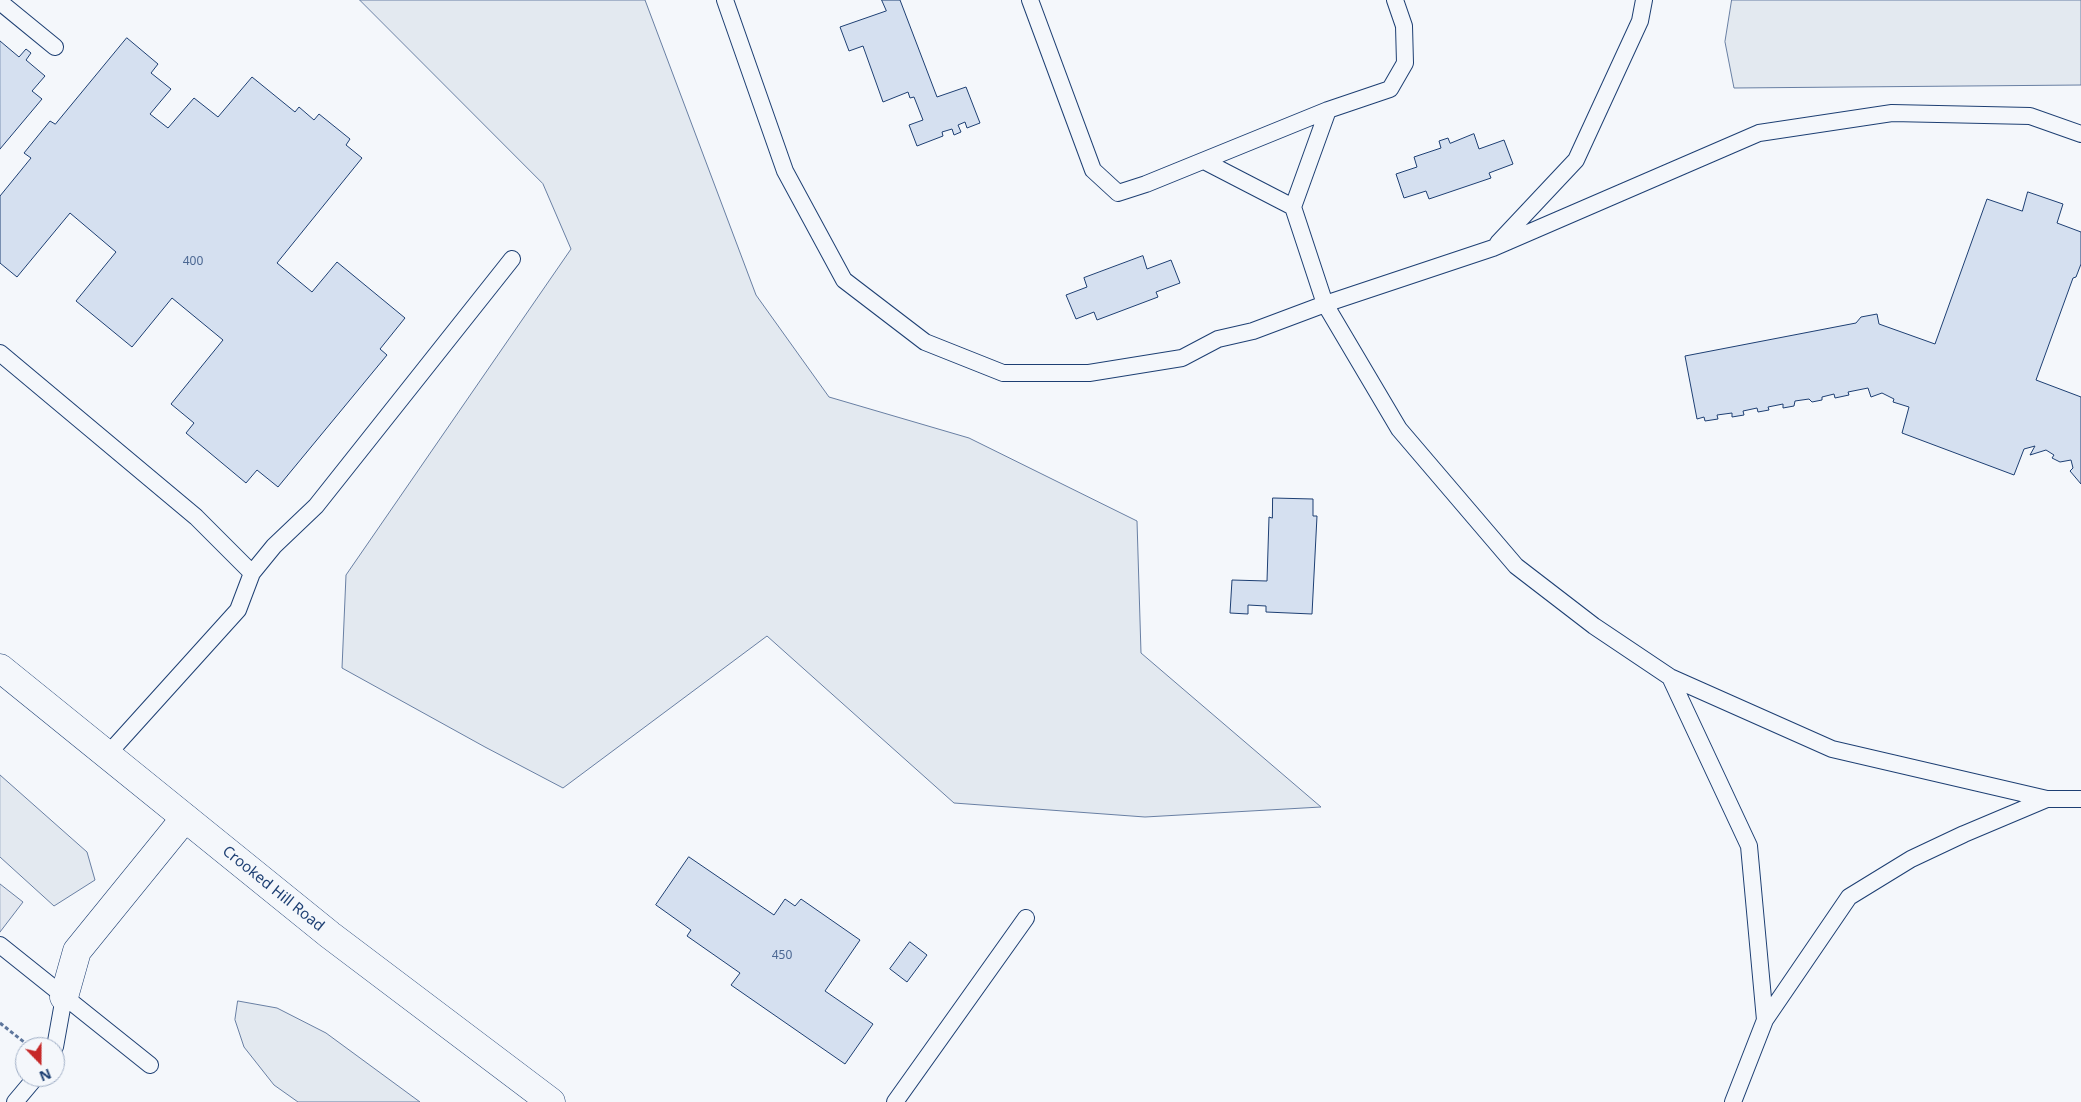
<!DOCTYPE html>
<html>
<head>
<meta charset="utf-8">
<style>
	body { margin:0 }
	#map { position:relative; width:2081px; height:1102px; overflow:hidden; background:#f4f7fb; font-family:"Noto Sans",sans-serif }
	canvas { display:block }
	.north { position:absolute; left:15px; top:1037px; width:50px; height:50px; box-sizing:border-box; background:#f4f7fb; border:1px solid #9eadc5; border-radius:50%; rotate:158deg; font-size:14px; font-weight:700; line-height:20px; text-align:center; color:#1d3f73 }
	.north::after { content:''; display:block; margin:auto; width:18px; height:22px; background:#c62828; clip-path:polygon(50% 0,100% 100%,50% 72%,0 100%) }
</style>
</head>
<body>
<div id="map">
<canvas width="2081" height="1102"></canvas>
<div class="north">N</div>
</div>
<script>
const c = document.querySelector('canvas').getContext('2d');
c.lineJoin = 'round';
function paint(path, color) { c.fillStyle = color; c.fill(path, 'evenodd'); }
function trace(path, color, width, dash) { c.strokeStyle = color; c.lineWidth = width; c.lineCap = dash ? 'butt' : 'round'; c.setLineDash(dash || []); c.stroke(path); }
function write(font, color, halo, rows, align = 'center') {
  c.font = font + ' "Noto Sans",sans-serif'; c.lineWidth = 4; c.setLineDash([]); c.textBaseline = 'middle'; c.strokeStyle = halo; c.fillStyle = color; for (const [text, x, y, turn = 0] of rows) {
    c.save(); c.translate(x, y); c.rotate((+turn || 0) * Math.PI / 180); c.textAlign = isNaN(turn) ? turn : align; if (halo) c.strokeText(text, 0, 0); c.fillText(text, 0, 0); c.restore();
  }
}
const green = new Path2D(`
	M 360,0 L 645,0 L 756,295 L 829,397 L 969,438 L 1137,521 L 1141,653 L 1321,807 L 1145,817 L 954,803 L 767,636 L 563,788 L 485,747 L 342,668 L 346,575 L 571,249 L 543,184 Z
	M 1732,0 L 2081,0 L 2081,85 L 1734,88 L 1725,42 Z
	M 0,775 L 87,852 L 95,880 L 54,906 L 0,857 Z
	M 238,1001 L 277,1008 L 326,1033 L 420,1102 L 298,1102 L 274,1085 L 244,1047 L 235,1020 Z`);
paint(green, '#e3e9f0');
trace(green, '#687fa3', 1);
const parking = new Path2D(`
	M 0,884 L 23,902 L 0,932 Z`);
paint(parking, '#e3e8f0');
trace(parking, '#687fa3', 1);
const building = new Path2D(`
	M 882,0 L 900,0 L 937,97 L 966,87 L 980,123 L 967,128 L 965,122 L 958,125 L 961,132 L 954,135 L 952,129 L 942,132 L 943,136 L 917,146 L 909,125 L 923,120 L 914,97 L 910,98 L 908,92 L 883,102 L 863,46 L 849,51 L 840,27 L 886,11 Z
	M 127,38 L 158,64 L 151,73 L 171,89 L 150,114 L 168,128 L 194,98 L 218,117 L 252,77 L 295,112 L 299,107 L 314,120 L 319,114 L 350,139 L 346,145 L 362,158 L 277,263 L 312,292 L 337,262 L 405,318 L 380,349 L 387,355 L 278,487 L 257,470 L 246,483 L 186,433 L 194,423 L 171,404 L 223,340 L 172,298 L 132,347 L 76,301 L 116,252 L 70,213 L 17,277 L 0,263 L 0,196 L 31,158 L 24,153 L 50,121 L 55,124 Z
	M 0,41 L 19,57 L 26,49 L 31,53 L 26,60 L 45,76 L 32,91 L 42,99 L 0,149 Z
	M 1474,134 L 1479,149 L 1504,140 L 1513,164 L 1489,173 L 1491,178 L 1429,199 L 1426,191 L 1404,198 L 1396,174 L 1417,167 L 1414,157 L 1441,148 L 1439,141 L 1448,138 L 1450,143 Z
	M 2028,192 L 2063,204 L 2057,223 L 2081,232 L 2081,264 L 2076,277 L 2073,278 L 2036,380 L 2081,397 L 2081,484 L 2070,471 L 2073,468 L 2071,460 L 2060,462 L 2052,458 L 2054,455 L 2046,450 L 2030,455 L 2035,446 L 2024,449 L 2014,475 L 1902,433 L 1909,407 L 1893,402 L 1894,399 L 1882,393 L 1871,397 L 1868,388 L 1848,392 L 1849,395 L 1835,398 L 1834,394 L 1822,397 L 1822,400 L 1812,402 L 1809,399 L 1795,401 L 1794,406 L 1783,408 L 1783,404 L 1768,407 L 1769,410 L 1758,412 L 1757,408 L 1743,411 L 1744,415 L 1732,417 L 1732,413 L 1717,415 L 1718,419 L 1705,421 L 1704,417 L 1697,419 L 1685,356 L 1856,323 L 1861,317 L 1877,314 L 1879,324 L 1935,344 L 1987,199 L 2022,211 Z
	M 1143,256 L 1147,269 L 1171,260 L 1180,283 L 1156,292 L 1158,297 L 1097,320 L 1094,312 L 1076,319 L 1066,295 L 1087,287 L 1084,278 Z
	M 1273,498 L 1313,499 L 1313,516 L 1317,516 L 1312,614 L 1266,612 L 1266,606 L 1248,605 L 1248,614 L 1230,613 L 1232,580 L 1267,581 L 1269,517 L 1272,518 Z
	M 689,857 L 774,915 L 785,899 L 795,906 L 801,899 L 860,940 L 825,991 L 873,1024 L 845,1064 L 731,985 L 740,973 L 687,936 L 691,930 L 656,905 Z
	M 910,942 L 927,955 L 907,982 L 890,969 Z`);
paint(building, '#d5e0f0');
trace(building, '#1d3f73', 1);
const service = new Path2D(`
	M 725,0 L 785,171 L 844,280 L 925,342 L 1003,373 L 1089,373 L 1182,358 L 1218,339 L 1253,331 L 1325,304 L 1493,248 L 1759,133 L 1892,113 L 2030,116 L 2081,134
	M 1030,0 L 1093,170 L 1118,193 L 1146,184 L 1328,110 L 1390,89 L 1405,63 L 1404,26 L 1395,0
	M 0,2 L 55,47
	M 1328,110 L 1293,207 L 1325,304 L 1399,429 L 1516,566 L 1594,626 L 1670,677 L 1832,749 L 2047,799
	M 1204,161 L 1293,207
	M 1498,243 L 1576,160 L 1640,21 L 1644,0
	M 0,353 L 196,517 L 252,573 L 238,610 L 107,755
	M 252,573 L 274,546 L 316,506 L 512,259
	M 1670,677 L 1749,846 L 1765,1020
	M 0,945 L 150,1065
	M 55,1047 L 64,997
	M 15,1102 L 36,1077
	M 895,1102 L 1026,918
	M 1733,1102 L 1765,1020 L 1849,897 L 1911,859 L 1964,834 L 2047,799 L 2081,799`);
const minor = new Path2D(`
	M 64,997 L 77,951 L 185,818`);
const secondary = new Path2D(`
	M 0,668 L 330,935 L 551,1102`);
trace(service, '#1d3f73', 18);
trace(minor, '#1d3f73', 29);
trace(secondary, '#1d3f73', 29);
trace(new Path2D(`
	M 0,1023 L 29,1046`), '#5e769c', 3, [4, 2.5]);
trace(service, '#f4f7fb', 16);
trace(minor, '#f4f7fb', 28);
trace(secondary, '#f4f7fb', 28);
write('12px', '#4b6792', null, [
	["400",193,262],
	["450",782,956]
]);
write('15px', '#1d3f73', '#f4f7fb', [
	["Crooked Hill Road",273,889,39]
]);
</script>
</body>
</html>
